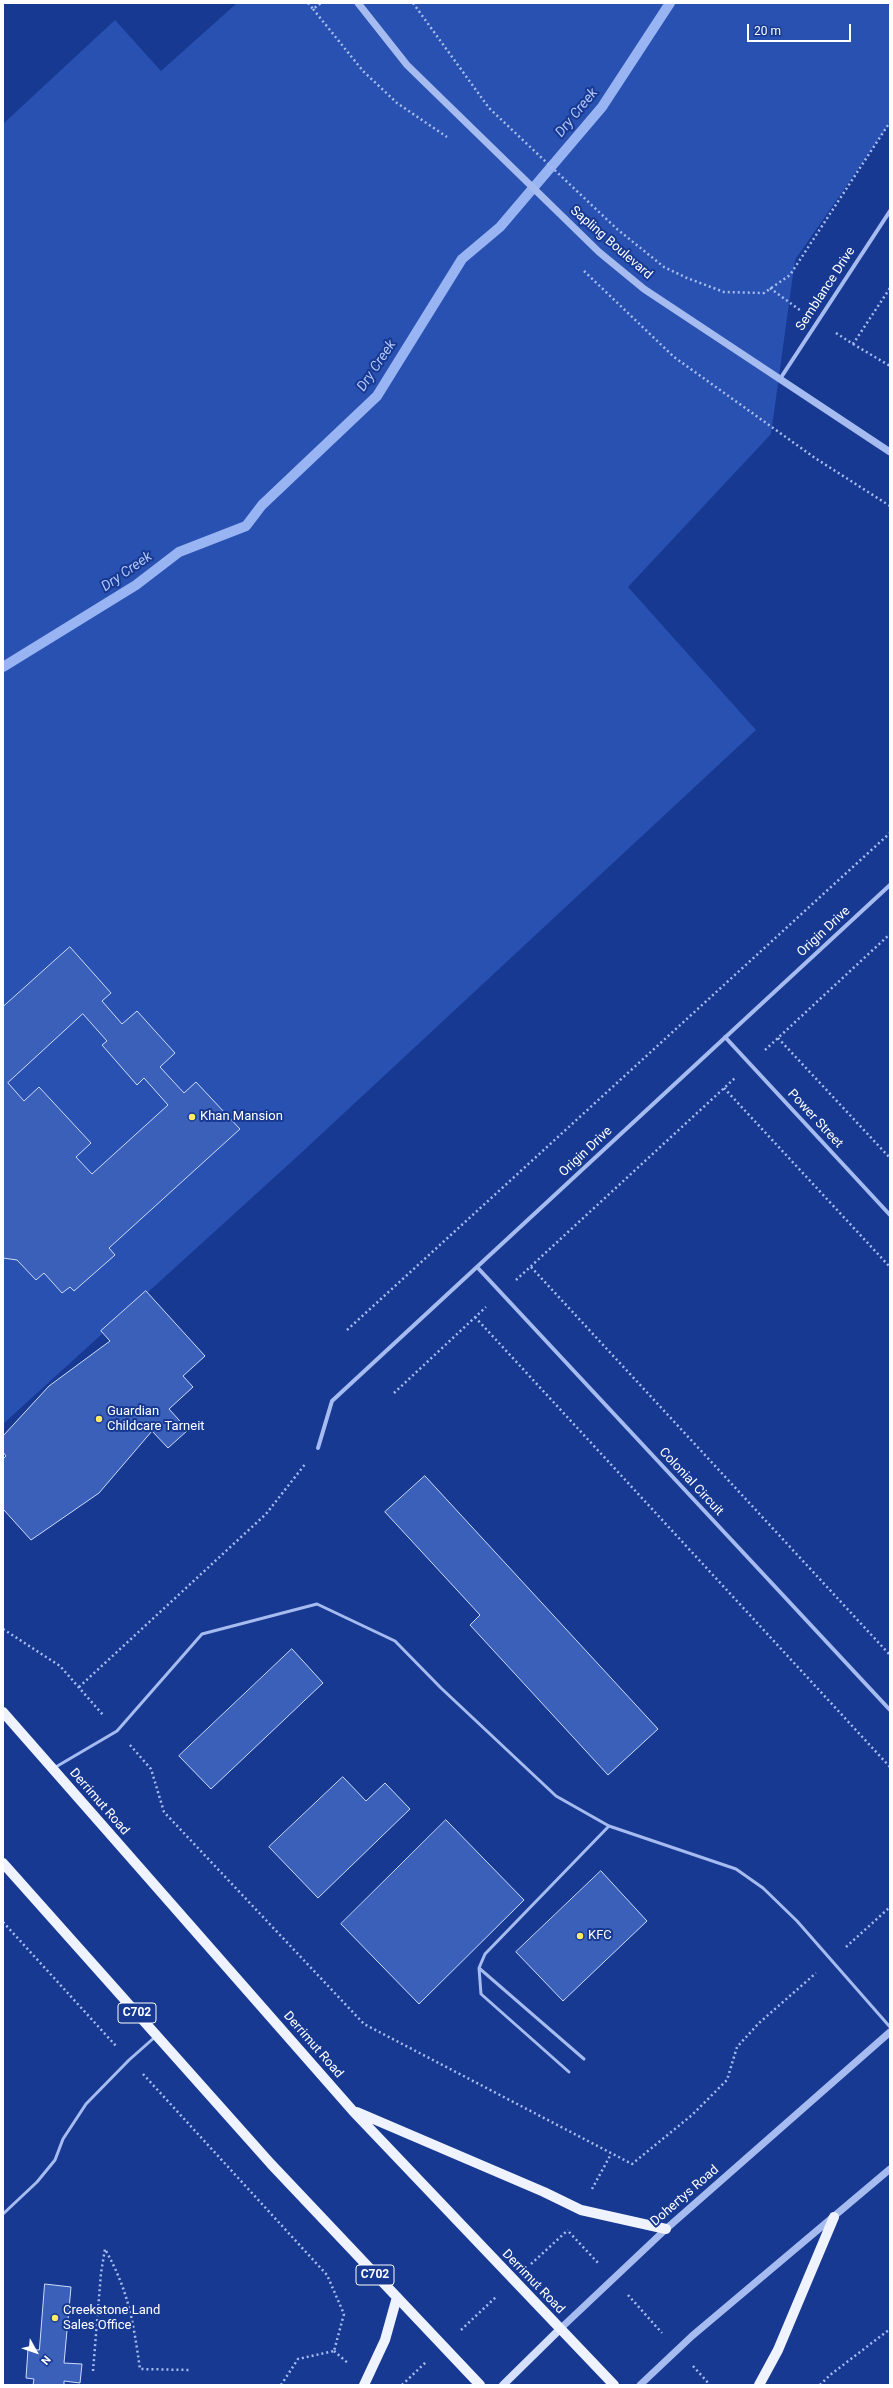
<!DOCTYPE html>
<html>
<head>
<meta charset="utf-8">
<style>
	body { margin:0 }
	#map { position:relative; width:893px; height:2388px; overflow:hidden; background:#173992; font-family:Roboto,sans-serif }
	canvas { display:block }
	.frame { position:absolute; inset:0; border:4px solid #fff; pointer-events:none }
	.north { position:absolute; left:16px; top:2332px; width:40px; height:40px; -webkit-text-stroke:3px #173992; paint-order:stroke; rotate:130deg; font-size:11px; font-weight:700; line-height:16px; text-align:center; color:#fff }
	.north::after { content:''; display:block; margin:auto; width:14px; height:18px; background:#fff; clip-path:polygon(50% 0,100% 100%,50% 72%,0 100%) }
	.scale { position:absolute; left:747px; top:24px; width:104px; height:18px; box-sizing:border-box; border:2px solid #fff; border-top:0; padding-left:5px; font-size:12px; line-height:14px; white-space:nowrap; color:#fff; -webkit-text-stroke:3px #173992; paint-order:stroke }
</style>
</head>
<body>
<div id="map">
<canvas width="893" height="2388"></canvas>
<div class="frame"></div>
<div class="north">N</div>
<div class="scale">20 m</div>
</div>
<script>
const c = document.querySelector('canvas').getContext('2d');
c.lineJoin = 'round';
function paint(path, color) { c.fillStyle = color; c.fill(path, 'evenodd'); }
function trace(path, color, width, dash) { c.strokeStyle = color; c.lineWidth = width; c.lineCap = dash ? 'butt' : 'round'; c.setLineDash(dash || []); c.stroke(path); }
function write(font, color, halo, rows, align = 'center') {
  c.font = font + ' Roboto,sans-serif'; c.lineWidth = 4; c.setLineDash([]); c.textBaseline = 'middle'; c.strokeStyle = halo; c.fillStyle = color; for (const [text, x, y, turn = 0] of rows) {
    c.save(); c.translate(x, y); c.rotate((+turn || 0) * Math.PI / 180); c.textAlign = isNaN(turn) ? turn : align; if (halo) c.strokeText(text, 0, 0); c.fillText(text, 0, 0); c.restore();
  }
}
paint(new Path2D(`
	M 237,3 L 890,3 L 890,123 L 795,260 L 771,434 L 628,587 L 756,730 L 300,1154 L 3,1424 L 3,124 L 115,20 L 161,71 Z`), '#2951b1');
trace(new Path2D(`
	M 3,667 L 136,585 L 179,552 L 246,526 L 262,505 L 377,396 L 462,259 L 500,227 L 602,107 L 670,3`), '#99b4f3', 10);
const building = new Path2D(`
	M 70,947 L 111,993 L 102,1001 L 122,1024 L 137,1011 L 175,1053 L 160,1067 L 184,1093 L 196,1082 L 240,1129 L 109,1248 L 115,1255 L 74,1291 L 70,1287 L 62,1293 L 44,1273 L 36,1280 L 17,1260 L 3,1258 L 3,1007 ZM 83,1014 L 107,1041 L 102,1045 L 137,1085 L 144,1078 L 168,1105 L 92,1174 L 76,1157 L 91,1143 L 39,1087 L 24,1101 L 8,1083 Z
	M 146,1291 L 205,1356 L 183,1376 L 193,1387 L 169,1409 L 188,1430 L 168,1448 L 152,1431 L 99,1493 L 31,1540 L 3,1509 L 3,1459 L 6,1456 L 3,1452 L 3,1436 L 49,1386 L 110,1341 L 101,1331 Z
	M 425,1476 L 658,1729 L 608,1775 L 470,1625 L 480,1615 L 385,1512 Z
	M 292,1649 L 323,1683 L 211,1789 L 179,1756 Z
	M 343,1777 L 366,1801 L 385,1783 L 410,1809 L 318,1898 L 269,1847 Z
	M 446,1820 L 524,1900 L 419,2004 L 341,1924 Z
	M 601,1871 L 647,1921 L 563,2001 L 516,1952 Z
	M 45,2284 L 71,2287 L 64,2363 L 82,2364 L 80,2383 L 64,2381 L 64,2385 L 33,2385 L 34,2379 L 26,2378 L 28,2349 L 39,2350 Z`);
paint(building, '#3b60b9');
trace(building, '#cddbfb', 1);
trace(new Path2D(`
	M 308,3 L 313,9 L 321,3
	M 413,3 L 489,108 L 617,229 L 664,267 L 687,278 L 724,292 L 764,293 L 790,275 L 890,122
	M 313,9 L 363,71 L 397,103 L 447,137
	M 584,271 L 674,357 L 815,458 L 890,506
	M 770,288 L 801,311
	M 836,333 L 853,344 L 890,288
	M 853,344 L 890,366
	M 778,1038 L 890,1158
	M 765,1050 L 890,934
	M 724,1088 L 890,1267
	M 531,1267 L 890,1655
	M 516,1280 L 735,1078
	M 475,1317 L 890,1767
	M 347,1330 L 890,833
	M 394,1393 L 486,1307
	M 3,1629 L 60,1666 L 104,1716
	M 79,1687 L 266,1514 L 306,1463
	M 130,1745 L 151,1769 L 164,1812 L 364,2024 L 632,2164 L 692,2115 L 727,2080 L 737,2047 L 759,2023 L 816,1973
	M 3,1922 L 116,2046
	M 846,1947 L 890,1907
	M 143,2074 L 327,2275 L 344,2314 L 334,2351
	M 592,2189 L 611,2154
	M 569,2232 L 599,2264
	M 531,2264 L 568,2230
	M 628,2295 L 662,2333
	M 461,2330 L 497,2296
	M 334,2351 L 349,2364
	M 693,2366 L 710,2385
	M 93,2371 L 101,2273 L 105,2249 C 129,2292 133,2321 140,2369 L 190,2370
	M 281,2385 L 298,2359 L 334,2351
	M 402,2385 L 426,2362
	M 820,2385 L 830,2375 L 890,2329`), '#a6bcf0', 2.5, [2, 3]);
trace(new Path2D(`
	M 54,1768 L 117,1731 L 202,1634 L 317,1604 L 395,1641 L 441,1688 L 556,1796 L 609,1826 L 736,1869 L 763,1888 L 797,1921 L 890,2027
	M 479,1968 L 584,2059
	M 569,2072 L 481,1994 L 479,1968 L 485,1954 L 609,1826
	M 3,2214 L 37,2182 L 55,2160 L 63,2139 L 86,2104 L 129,2060 L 155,2037`), '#a6bcf0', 3);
trace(new Path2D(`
	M 780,379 L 890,211
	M 725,1037 L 890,1215
	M 477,1267 L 890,1710
	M 318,1448 L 332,1401 L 890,885`), '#a6bcf0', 4);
trace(new Path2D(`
	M 358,3 L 407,65 L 599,252 L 644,289 L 890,452
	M 560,2329 L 666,2229 L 890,2032
	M 640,2385 L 692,2336 L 890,2169`), '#a6bcf0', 7);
trace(new Path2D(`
	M 503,2385 L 560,2329`), '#d4dffb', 8);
trace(new Path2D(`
	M 3,1712 L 353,2111 L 614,2385
	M 3,1863 L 271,2164 L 480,2385
	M 357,2112 L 544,2192 L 581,2210 L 666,2229
	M 364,2385 L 385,2340 L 397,2297
	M 759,2385 L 778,2350 L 834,2217`), '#eff3ff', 10);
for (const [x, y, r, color] of [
	[192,1117,4,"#ffeb65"],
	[99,1419,4,"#ffeb65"],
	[580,1936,4,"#ffeb65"],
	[55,2318,4,"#ffeb65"]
]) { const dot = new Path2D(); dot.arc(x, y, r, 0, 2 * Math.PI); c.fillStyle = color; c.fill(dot); trace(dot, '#173992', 1.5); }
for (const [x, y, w] of [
	[137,2013,38],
	[375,2275,38]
]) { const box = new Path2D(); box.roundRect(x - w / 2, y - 10, w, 20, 3); c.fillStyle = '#173992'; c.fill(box); trace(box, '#fff', 1); }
write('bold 12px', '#fff', null, [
	["C702",137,2013],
	["C702",375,2275]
]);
write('13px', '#fff', '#173992', [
	["Sapling Boulevard",611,243,41],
	["Semblance Drive",826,289,-57],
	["Origin Drive",824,932,-43],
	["Power Street",815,1119,47],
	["Origin Drive",586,1152,-43],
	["Colonial Circuit",691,1482,47],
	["Derrimut Road",99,1802,49],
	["Derrimut Road",313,2045,49],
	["Dohertys Road",685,2196,-41],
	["Derrimut Road",533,2282,46]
]);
write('13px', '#fff', '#173992', [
	["Khan Mansion",200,1117],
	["Guardian",107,1412],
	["Childcare Tarneit",107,1427],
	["KFC",588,1936],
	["Creekstone Land",63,2311],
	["Sales Office",63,2326]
], 'left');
write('italic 14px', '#b2c7f7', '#173992', [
	["Dry Creek",577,113,-51],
	["Dry Creek",377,366,-56],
	["Dry Creek",127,572,-35]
]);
</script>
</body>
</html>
